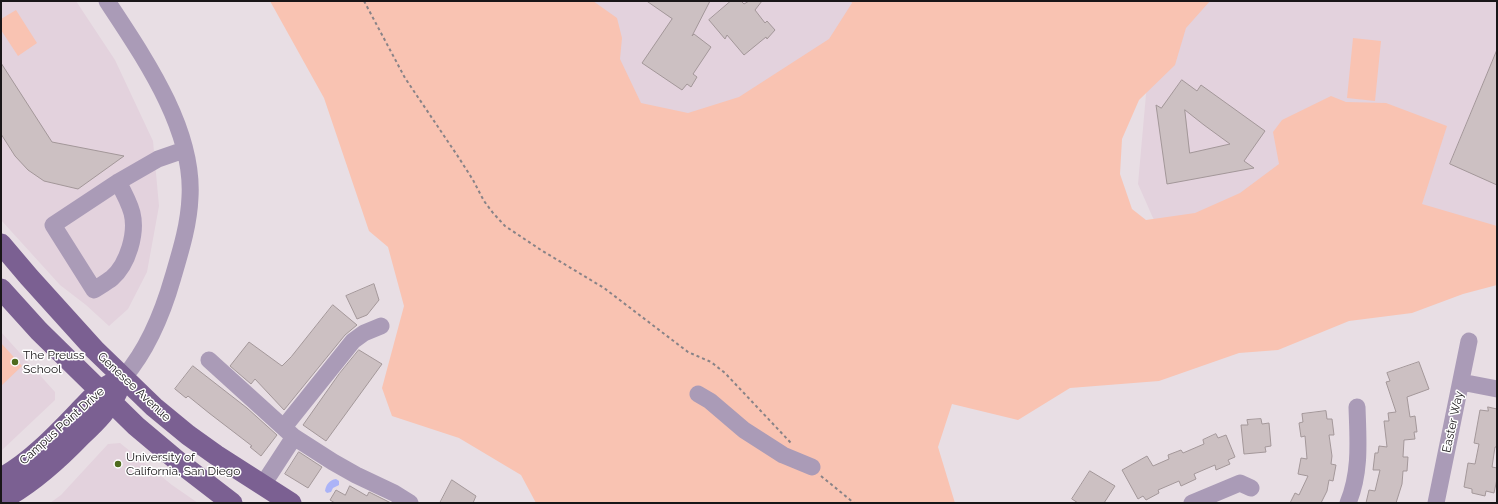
<!DOCTYPE html>
<html>
<head>
<meta charset="utf-8">
<style>
	body { margin:0 }
	#map { position:relative; width:1498px; height:504px; overflow:hidden; background:#e8dee4; font-family:Raleway,sans-serif }
	canvas { display:block }
	.frame { position:absolute; inset:0; border:2px solid #191618; pointer-events:none }
</style>
</head>
<body>
<div id="map">
<canvas width="1498" height="504"></canvas>
<div class="frame"></div>
</div>
<script>
const c = document.querySelector('canvas').getContext('2d');
c.lineJoin = 'round';
function paint(path, color) { c.fillStyle = color; c.fill(path, 'evenodd'); }
function trace(path, color, width, dash) { c.strokeStyle = color; c.lineWidth = width; c.lineCap = dash ? 'butt' : 'round'; c.setLineDash(dash || []); c.stroke(path); }
function write(font, color, halo, rows, align = 'center') {
  c.font = font + ' Raleway,sans-serif'; c.lineWidth = 3; c.setLineDash([]); c.textBaseline = 'middle'; c.strokeStyle = halo; c.fillStyle = color; for (const [text, x, y, turn = 0] of rows) {
    c.save(); c.translate(x, y); c.rotate((+turn || 0) * Math.PI / 180); c.textAlign = isNaN(turn) ? turn : align; if (halo) c.strokeText(text, 0, 0); c.fillText(text, 0, 0); c.restore();
  }
}
paint(new Path2D(`
	M 1,1 L 76,1 L 115,60 L 153,141 L 159,206 L 147,272 L 128,309 L 109,326 L 86,305 L 60,285 L 1,220 Z
	M 568,1 L 863,1 L 821,87 L 634,140 Z
	M 1171,1 L 1497,1 L 1497,249 L 1279,184 L 1157,227 L 1138,184 L 1149,61 Z
	M 1,332 L 55,392 L 55,400 L 1,451 Z
	M 120,443 L 172,485 L 198,503 L 50,503 L 61,495 L 108,444 Z`), '#e3d2dd');
paint(new Path2D(`
	M 270,1 L 593,1 L 617,18 L 622,38 L 620,59 L 641,103 L 688,113 L 739,97 L 829,39 L 852,3 L 851,1 L 1210,1 L 1186,28 L 1175,65 L 1139,100 L 1122,139 L 1120,174 L 1132,209 L 1146,220 L 1195,213 L 1240,193 L 1279,164 L 1273,132 L 1282,120 L 1331,96 L 1346,102 L 1386,103 L 1447,126 L 1422,204 L 1497,226 L 1497,285 L 1463,294 L 1412,313 L 1349,321 L 1278,350 L 1239,353 L 1159,381 L 1070,388 L 1018,420 L 952,404 L 938,447 L 955,503 L 536,503 L 521,475 L 459,438 L 392,416 L 382,388 L 404,306 L 388,247 L 369,231 L 324,98 Z
	M 16,10 L 37,43 L 18,56 L 1,30 L 1,19 Z
	M 1353,38 L 1381,41 L 1375,101 L 1347,98 Z
	M 1,343 L 22,366 L 1,386 Z`), '#f9c3b2');
paint(new Path2D(`
	M 336,479 L 339,481 L 339,485 L 333,488 L 331,492 L 327,493 L 325,491 C 326,485 329,480 336,479 Z`), '#abb3f7');
const building = new Path2D(`
	M 647,1 L 710,1 L 692,36 L 694,34 L 711,47 L 693,74 L 697,77 L 691,87 L 687,84 L 682,90 L 642,63 L 672,19 Z
	M 731,1 L 741,1 L 744,4 L 749,1 L 762,1 L 755,10 L 765,23 L 767,21 L 775,30 L 767,39 L 766,37 L 744,55 L 727,35 L 725,39 L 709,20 Z
	M 1497,50 L 1497,185 L 1450,164 Z
	M 1,63 L 52,142 L 124,156 L 78,189 L 44,181 L 28,170 L 15,156 L 1,134 Z
	M 1182,80 L 1197,91 L 1201,85 L 1265,131 L 1244,161 L 1254,168 L 1167,184 L 1156,105 L 1161,108 ZM 1185,110 L 1204,125 L 1230,144 L 1190,153 Z
	M 374,284 L 379,300 L 367,315 L 357,319 L 346,296 Z
	M 333,305 L 357,325 L 345,335 L 284,410 L 255,379 L 251,384 L 230,366 L 249,342 L 282,366 L 291,357 Z
	M 359,350 L 382,364 L 326,441 L 303,425 L 339,374 Z
	M 1419,362 L 1429,389 L 1407,397 L 1410,417 L 1415,416 L 1417,432 L 1414,432 L 1415,439 L 1404,440 L 1403,457 L 1408,457 L 1407,471 L 1403,471 L 1402,484 L 1396,503 L 1366,503 L 1369,490 L 1375,491 L 1380,470 L 1373,470 L 1375,453 L 1378,453 L 1379,446 L 1387,447 L 1384,421 L 1389,421 L 1388,413 L 1396,412 L 1386,382 L 1390,381 L 1387,373 Z
	M 193,366 L 247,408 L 277,435 L 261,456 L 250,447 L 252,446 L 209,413 L 188,396 L 186,398 L 175,389 Z
	M 1488,407 L 1497,409 L 1497,447 L 1495,447 L 1492,467 L 1497,468 L 1497,479 L 1494,493 L 1486,491 L 1485,496 L 1472,493 L 1472,489 L 1464,487 L 1468,463 L 1475,464 L 1479,444 L 1474,443 L 1480,410 L 1488,411 Z
	M 1326,411 L 1327,419 L 1332,419 L 1334,435 L 1329,435 L 1332,456 L 1331,464 L 1336,465 L 1333,481 L 1329,480 L 1327,491 L 1321,503 L 1290,503 L 1295,493 L 1299,495 L 1308,476 L 1298,474 L 1301,458 L 1307,459 L 1305,436 L 1301,437 L 1299,423 L 1303,422 L 1302,414 Z
	M 1261,419 L 1262,424 L 1269,423 L 1271,446 L 1265,447 L 1266,452 L 1244,454 L 1241,425 L 1248,425 L 1247,420 Z
	M 1216,434 L 1218,438 L 1226,435 L 1235,457 L 1228,460 L 1230,464 L 1216,470 L 1215,465 L 1194,474 L 1196,479 L 1181,486 L 1179,481 L 1158,490 L 1159,493 L 1146,500 L 1143,496 L 1138,499 L 1122,470 L 1147,456 L 1153,466 L 1169,459 L 1168,455 L 1181,450 L 1183,453 L 1204,444 L 1203,440 Z
	M 299,452 L 322,467 L 308,488 L 285,474 Z
	M 1090,471 L 1115,486 L 1104,503 L 1078,503 L 1072,499 Z
	M 452,480 L 476,496 L 473,503 L 440,503 Z
	M 350,486 L 367,496 L 369,492 L 391,503 L 335,503 L 330,500 L 336,490 L 345,495 Z`);
paint(building, '#ccc0c2');
trace(building, '#a39799', 1);
trace(new Path2D(`
	M 364,1 L 405,78 L 459,158 L 473,180 L 484,201 L 493,213 L 505,226 L 541,250 L 604,288 L 688,352 L 711,362 L 725,373 L 791,443
	M 821,476 L 854,503`), '#898387', 2, [3, 3]);
trace(new Path2D(`
	M 107,1 C 143,56 194,128 190,197 C 189,224 181,250 173,277 C 163,312 148,349 124,377
	M 118,182 C 123,191 129,202 132,213 C 137,233 128,264 112,278 C 107,282 100,286 94,290 L 53,225 L 118,182 L 158,159 L 184,150
	M 209,360 L 294,437 L 333,462 L 356,475 L 394,493 L 410,503
	M 1461,382 L 1497,389
	M 698,394 L 710,401 L 744,430 L 783,455 L 812,467
	M 284,427 L 353,341 L 364,333 L 381,326
	M 262,486 L 294,437
	M 1192,503 L 1240,483 L 1251,488
	M 1348,503 C 1361,472 1358,440 1357,407
	M 1436,503 L 1469,341`), '#aa9bb7', 17);
trace(new Path2D(`
	M 1,244 L 29,277 L 95,350 L 154,407 L 188,435 L 216,455 L 291,503
	M 1,289 L 39,331 L 136,426 L 180,463 L 232,503
	M 1,478 C 29,464 59,432 81,409 C 91,399 97,391 111,384
	M 1,500 C 32,484 58,460 82,435 C 96,422 110,408 118,390`), '#7b6092', 21);
for (const [x, y, r, color] of [
	[15,362,4,"#4e6b1e"],
	[118,464,4,"#4e6b1e"]
]) { const dot = new Path2D(); dot.arc(x, y, r, 0, 2 * Math.PI); c.fillStyle = color; c.fill(dot); trace(dot, '#fff', 1.5); }
write('12px', '#191618', '#fff', [
	["The Preuss",23,355],
	["School",23,369],
	["University of",126,457],
	["California, San Diego",126,471]
], 'left');
write('12px', '#191618', '#fff', [
	["Genesee Avenue",134,387,43],
	["Easter Way",1453,422,-78],
	["Campus Point Drive",62,426,-42]
]);
</script>
</body>
</html>
